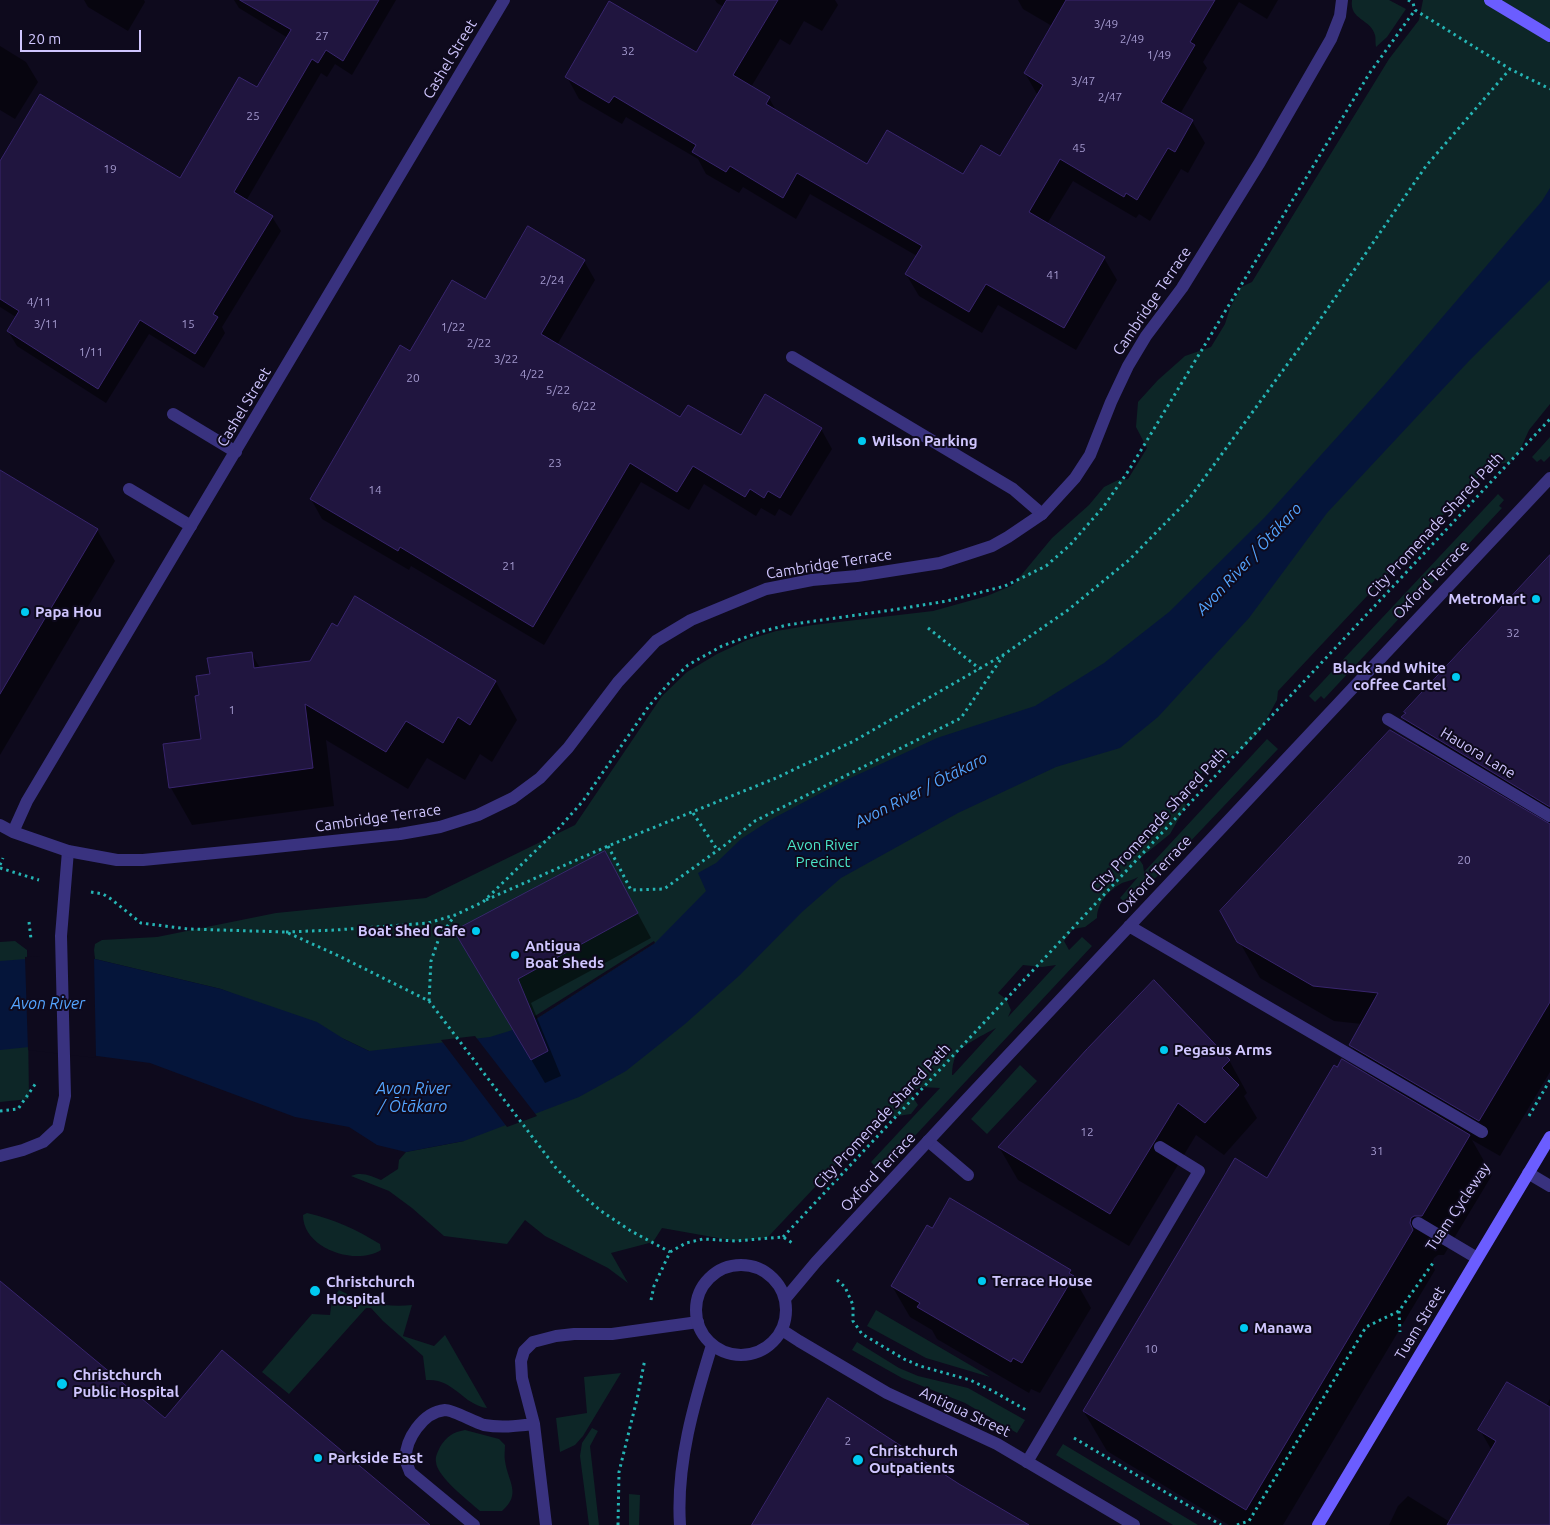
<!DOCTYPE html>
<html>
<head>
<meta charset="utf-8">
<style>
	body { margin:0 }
	#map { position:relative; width:1550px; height:1525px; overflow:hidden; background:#0e0a1d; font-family:Ubuntu,sans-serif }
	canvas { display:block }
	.scale { position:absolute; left:20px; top:30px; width:121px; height:22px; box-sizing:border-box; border:2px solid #d0c6ff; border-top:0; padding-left:6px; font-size:15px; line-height:18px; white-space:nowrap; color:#d0c6ff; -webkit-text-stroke:4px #0e0a1d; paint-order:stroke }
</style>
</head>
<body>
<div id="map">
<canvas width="1550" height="1525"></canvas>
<div class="scale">20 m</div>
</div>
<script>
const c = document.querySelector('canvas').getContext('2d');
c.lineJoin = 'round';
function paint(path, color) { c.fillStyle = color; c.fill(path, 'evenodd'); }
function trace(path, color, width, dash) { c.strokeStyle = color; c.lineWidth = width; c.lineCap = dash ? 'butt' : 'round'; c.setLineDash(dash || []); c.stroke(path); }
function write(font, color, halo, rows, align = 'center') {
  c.font = font + ' Ubuntu,sans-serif'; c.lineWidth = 4; c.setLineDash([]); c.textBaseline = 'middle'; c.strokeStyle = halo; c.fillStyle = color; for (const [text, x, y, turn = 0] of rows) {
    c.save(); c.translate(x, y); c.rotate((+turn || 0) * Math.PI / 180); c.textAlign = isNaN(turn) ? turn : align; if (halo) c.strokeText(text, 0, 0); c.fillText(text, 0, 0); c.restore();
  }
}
paint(new Path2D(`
	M 1352,0 L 1389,0 L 1406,9 L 1387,37 L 1376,47 C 1375,43 1376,38 1375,35 C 1371,19 1349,20 1352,0 Z
	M 1423,0 L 1550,0 L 1550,404 L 1529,430 L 1520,450 L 1510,462 L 1489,466 L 1278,691 L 1277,700 L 1260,731 L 1245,747 L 1219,763 L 1209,765 L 1181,796 L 1186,806 L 1170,834 L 1139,859 L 1143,865 L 1144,872 L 1267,739 L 1278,749 L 1129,906 L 1120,898 L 1138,877 C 1133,880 1127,881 1122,883 C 1109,890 1097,903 1097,918 L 1085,927 L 1073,929 L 1064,941 L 1069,950 L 1082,937 L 1092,946 L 884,1169 L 881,1166 L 878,1169 L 871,1162 L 940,1088 L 920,1087 L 910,1093 L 918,1105 L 911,1114 L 891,1117 L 884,1120 L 879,1119 L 767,1238 L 735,1241 L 662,1228 L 653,1242 L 611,1253 L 628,1283 L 608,1268 L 545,1236 L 525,1220 L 507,1244 L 444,1236 L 412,1208 L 389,1191 L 351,1176 C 361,1171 372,1176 381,1180 L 398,1169 L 399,1160 L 406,1152 L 464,1141 L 369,1051 L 344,1039 L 221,989 L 95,959 L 94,950 L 95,944 L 102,940 L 157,937 L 276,913 L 426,898 L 575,825 L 662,696 L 687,672 L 717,654 L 747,640 L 776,631 L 813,625 L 933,611 L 987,596 L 1013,585 L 1052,538 L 1089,505 L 1104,487 L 1118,480 L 1128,479 L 1147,448 L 1136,427 L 1138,402 L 1158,380 L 1185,356 L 1211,347 L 1225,324 L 1230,308 L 1241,287 L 1252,282 L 1389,59 L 1419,20 ZM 1023,965 L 1042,967 L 1056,965 L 1008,1017 L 1011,1010 L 1006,999 L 998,993 ZM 996,1028 L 953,1075 L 952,1075 C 952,1068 953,1062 956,1055 C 960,1046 987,1033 996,1028 Z
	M 1550,437 L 1550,456 L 1544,462 L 1541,459 L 1537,462 L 1532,457 Z
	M 1498,494 L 1504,500 L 1499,506 L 1502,508 L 1324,699 L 1321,696 L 1315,702 L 1309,696 Z
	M 15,941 L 27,950 L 29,1099 L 0,1102 L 0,942 Z
	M 1020,1065 L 1037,1081 L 987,1134 L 971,1119 Z
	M 307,1213 C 334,1219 357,1230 380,1244 L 381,1250 C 356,1266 303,1249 303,1215 Z
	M 339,1290 C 362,1302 386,1308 412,1305 L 403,1336 L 434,1346 L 445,1335 L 487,1408 C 462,1404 454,1378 426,1380 L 423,1356 L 383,1321 L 371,1308 L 366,1308 L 289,1394 L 262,1372 L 312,1314 L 330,1315 L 332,1299 Z
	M 876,1310 L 982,1372 L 990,1377 L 926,1358 L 867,1326 Z
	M 857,1342 L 899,1368 L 918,1376 L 968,1388 L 1025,1420 L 1017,1433 L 965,1403 L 902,1378 L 852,1350 Z
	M 621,1373 L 583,1436 L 575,1445 L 560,1452 L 556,1418 L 587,1413 L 584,1377 Z
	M 592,1428 L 598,1431 L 590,1446 L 599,1525 L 589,1525 L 580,1456 L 582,1443 Z
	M 465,1430 L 499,1439 L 505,1445 C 505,1450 504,1456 505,1461 C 508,1482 522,1494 502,1511 L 480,1511 C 469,1501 437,1477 436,1462 C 435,1456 438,1452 440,1447 C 446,1437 453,1432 465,1430 Z
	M 1063,1444 L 1198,1525 L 1173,1525 L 1056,1455 Z
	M 629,1494 L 640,1495 L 639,1525 L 629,1525 Z`), '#0d2627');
paint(new Path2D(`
	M 1550,188 L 1550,280 L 1469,361 L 1327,513 L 1249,618 L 1158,717 L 1120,748 L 1056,767 L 958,813 L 841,878 L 802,912 L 740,975 L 685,1024 L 626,1071 L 579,1097 L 464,1141 L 406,1152 L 377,1145 L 349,1127 L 295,1117 L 150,1063 L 29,1047 L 0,1050 L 0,961 L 40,958 L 95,959 L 221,989 L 317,1022 L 344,1039 L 369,1051 L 490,1037 L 519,1028 L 536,1019 L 655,943 L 706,891 L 698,873 L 716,863 L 741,839 L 772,819 L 842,782 L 937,738 L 1035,706 L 1104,663 L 1169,612 L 1265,517 L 1385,384 L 1542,201 Z`), '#05153a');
paint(new Path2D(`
	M 654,941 L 655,943 L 536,1019 L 535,1016 Z
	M 40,956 L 94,956 L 96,1058 L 28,1050 L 25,957 Z
	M 475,1036 L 537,1116 L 507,1127 L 441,1040 Z`), '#0e0a1d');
paint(new Path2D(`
	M 84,0 L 144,0 L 145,2 L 128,31 L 88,7 Z
	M 234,0 L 396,0 L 352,75 L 335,64 L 327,77 L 321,73 L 246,201 L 272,217 L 281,231 L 222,327 L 225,333 L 204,368 L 149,334 L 106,403 L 17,346 L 8,331 L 16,317 L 0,307 L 0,164 L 180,180 L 257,89 L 288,38 L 239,8 Z
	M 715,0 L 835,0 L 838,5 L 822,31 L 804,21 L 790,45 L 780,39 L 751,87 L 769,98 L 777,112 L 868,166 L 963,176 L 1001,158 L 1038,96 L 1025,73 L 1052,26 L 1023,9 L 1018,0 L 1278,0 L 1267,19 L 1239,2 L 1203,62 L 1207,68 L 1180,114 L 1192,121 L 1205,143 L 1188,173 L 1181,169 L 1150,221 L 1139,214 L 1136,218 L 1073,181 L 1047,224 L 1104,258 L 1117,280 L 1076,350 L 998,305 L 982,333 L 919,296 L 906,274 L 917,256 L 810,194 L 796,219 L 743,187 L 739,193 L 706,174 L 698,159 L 626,117 L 622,124 L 579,99 L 567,77 L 696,53 L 724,7 L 717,3 Z
	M 0,46 L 26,62 L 38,82 L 15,119 L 0,110 Z
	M 584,261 L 595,280 L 557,345 L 681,419 L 741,437 L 821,429 L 832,449 L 791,516 L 779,509 L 775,516 L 761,508 L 756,516 L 704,484 L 689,510 L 641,482 L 544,645 L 411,566 L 409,570 L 322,519 L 311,499 L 411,353 L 485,301 Z
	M 0,472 L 97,530 L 115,561 L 0,755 Z
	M 1550,556 L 1550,1072 L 1500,1156 L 1472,1140 L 1492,1175 L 1444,1255 L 1438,1255 L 1434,1258 L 1432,1264 L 1435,1270 L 1283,1525 L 1229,1525 L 1107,1451 L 1084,1412 L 1268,1180 L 1369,1077 L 1351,1045 L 1362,1024 L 1334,1021 L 1260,978 L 1222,911 L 1421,750 L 1403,718 L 1406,714 L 1405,712 Z
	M 355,598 L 496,682 L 517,720 L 492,762 L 480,754 L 465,780 L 427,758 L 408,789 L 326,740 L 334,806 L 192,825 L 171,788 L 202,740 L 200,696 L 211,676 L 251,653 L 260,668 L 310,662 L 337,628 Z
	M 618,877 L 651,938 L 531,1003 L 561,1076 L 545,1083 L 456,932 Z
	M 1229,1060 L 1247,1093 L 1244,1096 L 1257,1118 L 1224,1155 L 1196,1135 L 1129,1246 L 1018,1180 L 999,1147 Z
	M 1070,1271 L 1091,1308 L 1040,1393 L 1031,1389 L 1029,1393 L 937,1339 L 932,1330 L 910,1317 L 892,1286 Z
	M 1550,1399 L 1550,1525 L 1389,1525 L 1398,1506 L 1408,1496 L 1450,1522 L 1492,1451 L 1480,1430 L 1546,1406 Z`), '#0007');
const building = new Path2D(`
	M 240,0 L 379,0 L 343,61 L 326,50 L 318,63 L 312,59 L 234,192 L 273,216 L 213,314 L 218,317 L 195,354 L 140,320 L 98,389 L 7,331 L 19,311 L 0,299 L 0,161 L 40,94 L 180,178 L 239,77 L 257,87 L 291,30 Z
	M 727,0 L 778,0 L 733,75 L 770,97 L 766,104 L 867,164 L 887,130 L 963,174 L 981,145 L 1000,156 L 1043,85 L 1024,73 L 1066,0 L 1215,0 L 1190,42 L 1195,45 L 1161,102 L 1193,120 L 1175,152 L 1168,148 L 1137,200 L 1126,193 L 1124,197 L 1060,159 L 1029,212 L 1105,257 L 1064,328 L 986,284 L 969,312 L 905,274 L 922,246 L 797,173 L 783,198 L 730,166 L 726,172 L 692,152 L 696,145 L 614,96 L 609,103 L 565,77 L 609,1 L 696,52 Z
	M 528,226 L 585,260 L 541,334 L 680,417 L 688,405 L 741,435 L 765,394 L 822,428 L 780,498 L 768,491 L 764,498 L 750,489 L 745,497 L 693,466 L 677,492 L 630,463 L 533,627 L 400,547 L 398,551 L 310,499 L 400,345 L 410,351 L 452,280 L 485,299 Z
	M 0,470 L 98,529 L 0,694 Z
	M 1550,555 L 1550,807 L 1401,717 L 1406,713 L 1404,712 Z
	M 355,596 L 496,681 L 470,725 L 458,717 L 443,743 L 406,721 L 386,752 L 305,704 L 313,768 L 169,788 L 163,744 L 201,739 L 195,696 L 199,695 L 196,676 L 210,674 L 207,658 L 252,652 L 254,668 L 310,661 L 332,623 L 337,626 Z
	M 1390,730 L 1550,824 L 1550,1002 L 1479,1121 L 1349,1045 L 1378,993 L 1313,986 L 1237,942 L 1220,911 Z
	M 605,851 L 638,913 L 518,979 L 548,1051 L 531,1060 L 454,931 Z
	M 1154,980 L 1230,1060 L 1222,1068 L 1239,1085 L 1205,1123 L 1178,1103 L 1110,1214 L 998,1147 L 1087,1049 Z
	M 1342,1059 L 1470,1135 L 1422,1216 L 1414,1216 L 1411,1218 L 1410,1223 L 1413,1230 L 1246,1510 L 1083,1411 L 1235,1158 L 1267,1178 L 1334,1065 L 1337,1067 Z
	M 950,1198 L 1071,1270 L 1069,1273 L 1074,1276 L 1022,1363 L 1013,1358 L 1011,1362 L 917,1307 L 920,1303 L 891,1286 L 927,1225 L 932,1228 Z
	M 0,1281 L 165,1418 L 222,1350 L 430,1525 L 0,1525 Z
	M 1507,1382 L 1550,1407 L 1550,1525 L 1447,1525 L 1496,1441 L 1478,1430 Z
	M 828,1398 L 959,1484 L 1029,1525 L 752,1525 Z`);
paint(building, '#20153f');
trace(building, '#38256d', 1);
trace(new Path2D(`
	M 1408,0 L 1413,3 L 1415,10 L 1510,69 L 1550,89
	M 928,628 L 980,669
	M 693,813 L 718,851
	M 608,846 L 631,890 L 664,889 L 725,845 L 755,821 L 961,718 L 1003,656
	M 0,865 L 3,858
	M 0,868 L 39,880
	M 91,892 L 103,894 L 111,899 L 141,923 L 188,929 L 286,932 L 339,956 L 429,1001 L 556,1168 L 581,1194 L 601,1211 L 631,1231 L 670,1252
	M 486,900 L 608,846 L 776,778 L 854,741 L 1003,655 L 1068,610 L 1129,560 L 1189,499 L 1319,321 L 1426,166 L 1510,69
	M 29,922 L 31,939
	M 286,932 L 336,930 L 428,923 L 455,915 L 483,902 L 559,828 L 583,801 L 649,706 L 669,683 L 688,665 L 722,646 L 760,632 L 787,625 L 892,610 L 947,601 L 1005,586 L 1046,566 L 1070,545 L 1104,506 L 1129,470 L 1369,74 L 1415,10
	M 429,1001 L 431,961 L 439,938 L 455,915
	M 0,1111 L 18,1109 L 36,1083
	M 1529,1116 L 1550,1080
	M 783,1237 L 1550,419
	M 837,1280 L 845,1287 L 853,1305 L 853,1321 L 862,1334 L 904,1359 L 920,1366 L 970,1380 L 991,1390 L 1026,1410
	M 651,1300 L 654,1286 L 670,1252 L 686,1243 L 703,1239 L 735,1241 L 783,1237 L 794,1244
	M 1399,1311 L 1400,1332
	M 1074,1438 L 1221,1525
	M 618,1525 L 619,1472 L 637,1399 L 645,1359
	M 1237,1525 L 1249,1521 L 1366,1327 L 1399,1311 L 1433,1263`), '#25b4b4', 3, [2.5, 4]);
trace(new Path2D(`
	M 792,357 L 1013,489 L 1042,514
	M 173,414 L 236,452
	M 129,489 L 191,526
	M 928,1141 L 968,1175
	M 0,1156 L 23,1150 L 43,1142 L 58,1128 L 65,1096 L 61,936 L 68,851
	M 1528,1173 L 1550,1186
	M 1418,1223 L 1477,1258
	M 1027,1462 L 1199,1171 L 1160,1147
	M 474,1525 L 410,1472 C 409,1469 407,1465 406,1461 C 404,1440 423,1412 445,1410 C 453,1410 474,1422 484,1425 C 501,1428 517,1426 534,1424
	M 546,1525 L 534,1424 L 522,1378 L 521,1361 L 524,1351 L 533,1342 L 556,1336 L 574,1334 L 612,1334 L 698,1322`), '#39327f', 12);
trace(new Path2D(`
	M 1388,719 L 1550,816
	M 0,825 L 13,832 L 68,851 L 117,860 L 143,860 L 256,849 L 400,834 L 440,827 L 478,815 L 513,798 L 540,778 L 568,748 L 618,682 L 656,641 L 691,620 L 766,589 L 812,580 L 857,576 L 940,563 L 992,546 L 1008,537 L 1042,514 L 1075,478 L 1090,455 L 1111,402 L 1128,366 L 1146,336 L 1182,288 L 1260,162 L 1331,39 L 1340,16 L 1342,0
	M 13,832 L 27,801 L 504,0
	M 1129,926 L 1482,1132
	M696 1310a45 45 0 1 1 90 0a45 45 0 1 1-90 0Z
	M 785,1299 L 816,1262 L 967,1099 L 1550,478
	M 782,1330 L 799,1341 L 887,1393 L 997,1444 L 1134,1525
	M 680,1525 C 676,1464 694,1403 712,1345`), '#39327f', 12);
trace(new Path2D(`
	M 1490,0 L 1550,36
	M 1318,1525 L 1550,1137`), '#6b5dff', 12);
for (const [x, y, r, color] of [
	[862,441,5,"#00caf1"],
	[1536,599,5,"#00caf1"],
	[25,612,5,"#00caf1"],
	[1456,677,5,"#00caf1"],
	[476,931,5,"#00caf1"],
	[515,955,5,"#00caf1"],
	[1164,1050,5,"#00caf1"],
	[982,1281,5,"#00caf1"],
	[315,1291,6,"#00caf1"],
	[1244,1328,5,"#00caf1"],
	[62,1384,6,"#00caf1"],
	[318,1458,5,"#00caf1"],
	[858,1460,6,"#00caf1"]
]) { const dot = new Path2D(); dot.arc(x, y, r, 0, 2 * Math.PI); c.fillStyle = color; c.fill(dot); trace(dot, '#0e0a1d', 2); }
write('12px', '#a49acf', null, [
	["3/49",1106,24],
	["27",322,36],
	["2/49",1132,39],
	["32",628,51],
	["1/49",1159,55],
	["3/47",1083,81],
	["2/47",1110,97],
	["25",253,116],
	["45",1079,148],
	["19",110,169],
	["41",1053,275],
	["2/24",552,280],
	["4/11",39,302],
	["3/11",46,324],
	["15",188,324],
	["1/22",453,327],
	["2/22",479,343],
	["1/11",91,352],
	["3/22",506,359],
	["4/22",532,374],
	["20",413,378],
	["5/22",558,390],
	["6/22",584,406],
	["23",555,463],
	["14",375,490],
	["21",509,566],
	["32",1513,633],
	["1",232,710],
	["20",1464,860],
	["12",1087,1132],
	["31",1377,1151],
	["10",1151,1349],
	["2",848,1441]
]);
write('15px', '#d0c6ff', '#0e0a1d', [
	["Cashel Street",450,59,-59],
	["Cambridge Terrace",1152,301,-56],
	["Cashel Street",244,407,-59],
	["City Promenade Shared Path",1435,525,-47],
	["Cambridge Terrace",829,564,-9],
	["Oxford Terrace",1431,580,-46],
	["Hauora Lane",1478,753,31],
	["Cambridge Terrace",378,818,-8],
	["City Promenade Shared Path",1159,820,-47],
	["Oxford Terrace",1154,875,-47],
	["City Promenade Shared Path",882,1116,-47],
	["Oxford Terrace",878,1172,-47],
	["Tuam Cycleway",1458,1207,-56],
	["Tuam Street",1420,1323,-59],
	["Antigua Street",965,1412,25]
]);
write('bold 15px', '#d0c6ff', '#0e0a1d', [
	["Wilson Parking",872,441],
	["MetroMart",1526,599,"right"],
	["Papa Hou",35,612],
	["Black and White",1446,668,"right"],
	["coffee Cartel",1446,685,"right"],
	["Boat Shed Cafe",466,931,"right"],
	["Antigua",525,946],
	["Boat Sheds",525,963],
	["Pegasus Arms",1174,1050],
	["Terrace House",992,1281],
	["Christchurch",326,1282],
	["Hospital",326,1299],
	["Manawa",1254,1328],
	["Christchurch",73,1375],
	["Public Hospital",73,1392],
	["Christchurch",869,1451],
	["Outpatients",869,1468],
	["Parkside East",328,1458]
], 'left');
write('15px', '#4be6c9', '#0e0a1d', [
	["Avon River",823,845],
	["Precinct",823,862]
]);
write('italic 16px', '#54a5ff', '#0e0a1d', [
	["Avon River / Ōtākaro",1249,559,-47],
	["Avon River / Ōtākaro",921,790,-27],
	["Avon River",48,1004],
	["Avon River",413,1089],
	["/ Ōtākaro",413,1107]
]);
</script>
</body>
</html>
